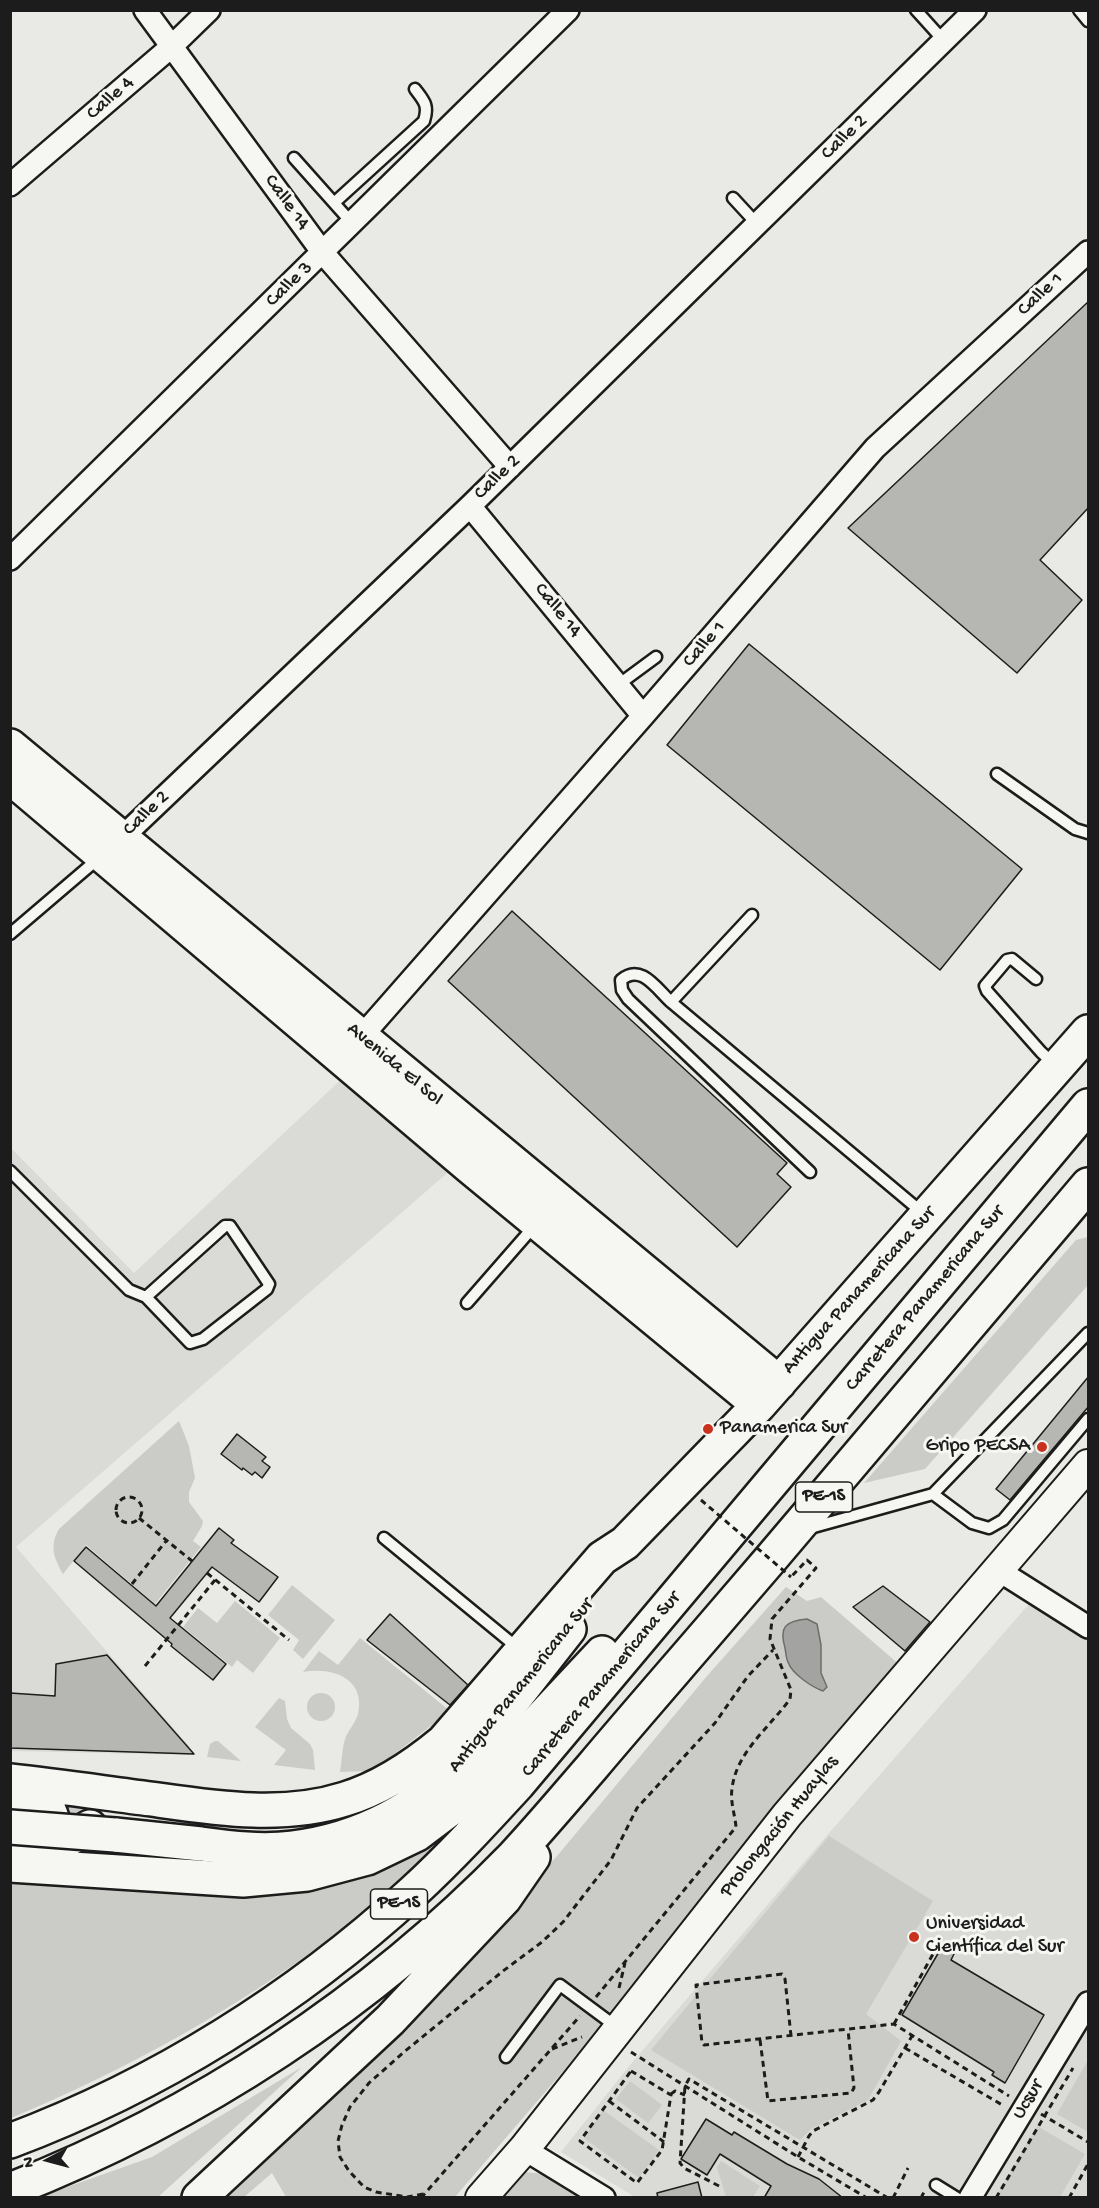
<!DOCTYPE html>
<html>
<head>
<meta charset="utf-8">
<style>
	body { margin:0 }
	#map { position:relative; width:1099px; height:2208px; overflow:hidden; background:#e9e9e5; font-family:"Gochi Hand",sans-serif }
	canvas { display:block }
	.frame { position:absolute; inset:0; border:12px solid #1c1c1c; pointer-events:none }
	.north { position:absolute; left:18px; top:2130px; width:60px; height:60px; -webkit-text-stroke:4px #f6f6f2; paint-order:stroke; rotate:264deg; font-size:16px; font-weight:700; line-height:24px; text-align:center; color:#1c1c1c }
	.north::after { content:''; display:block; margin:auto; width:21px; height:27px; background:#1c1c1c; clip-path:polygon(50% 0,100% 100%,50% 72%,0 100%) }
</style>
</head>
<body>
<div id="map">
<canvas width="1099" height="2208"></canvas>
<div class="frame"></div>
<div class="north">N</div>
</div>
<script>
const c = document.querySelector('canvas').getContext('2d');
c.lineJoin = 'round';
function paint(path, color) { c.fillStyle = color; c.fill(path, 'evenodd'); }
function trace(path, color, width, dash) { c.strokeStyle = color; c.lineWidth = width; c.lineCap = dash ? 'butt' : 'round'; c.setLineDash(dash || []); c.stroke(path); }
function write(font, color, halo, rows, align = 'center') {
  c.font = font + ' "Gochi Hand",sans-serif'; c.lineWidth = 6; c.setLineDash([]); c.textBaseline = 'middle'; c.strokeStyle = halo; c.fillStyle = color; for (const [text, x, y, turn = 0] of rows) {
    c.save(); c.translate(x, y); c.rotate((+turn || 0) * Math.PI / 180); c.textAlign = isNaN(turn) ? turn : align; if (halo) c.strokeText(text, 0, 0); c.fillText(text, 0, 0); c.restore();
  }
}
paint(new Path2D(`
	M 345,1076 L 453,1168 L 16,1547 L 189,1746 L 190,1755 L 11,1751 L 10,1147 L 134,1273 Z
	M 1043,1588 L 1088,1614 L 1088,2197 L 635,2197 L 561,2152 L 630,2065 L 830,1832 Z`), '#dadad6');
paint(new Path2D(`
	M 1088,1237 L 1088,1285 L 925,1469 L 864,1483 L 1076,1240 Z
	M 179,1421 L 189,1446 L 195,1478 L 189,1492 L 189,1502 L 203,1521 L 202,1526 L 193,1541 L 201,1547 L 155,1604 L 86,1545 L 63,1574 C 54,1558 49,1546 59,1529 Z
	M 292,1585 L 335,1620 L 303,1659 L 293,1650 L 299,1640 L 268,1615 Z
	M 786,1587 L 807,1601 L 821,1597 L 901,1666 L 663,1946 L 565,2069 L 455,2197 L 286,2197 L 272,2173 L 244,2197 L 224,2198 L 298,2131 L 423,2001 L 557,1856 L 707,1676 Z
	M 235,1601 L 280,1638 L 253,1673 L 237,1660 L 232,1667 L 183,1627 L 198,1608 L 217,1623 Z
	M 360,1638 L 450,1711 L 378,1767 L 369,1771 L 340,1772 C 342,1761 342,1749 345,1739 C 348,1730 355,1724 358,1714 C 366,1678 332,1667 303,1672 L 319,1651 L 338,1665 Z
	M307 1707a14 14 0 1 1 28 0a14 14 0 1 1-28 0Z
	M 279,1698 L 285,1701 L 287,1719 L 291,1728 L 310,1744 L 313,1750 L 315,1770 L 274,1765 L 286,1750 L 255,1727 Z
	M 215,1741 L 218,1741 L 241,1761 L 207,1757 L 210,1744 Z
	M 63,1800 L 100,1808 L 65,1821 Z
	M 472,1808 C 429,1853 385,1897 335,1935 C 236,2009 124,2071 11,2118 L 10,1879 L 223,1890 Z
	M 829,1836 L 933,1901 L 866,2014 L 901,2041 L 868,2100 L 811,2129 L 800,2140 L 651,2050 L 698,1993 L 697,1987 L 704,1986 Z
	M 1088,2060 L 1088,2132 L 1057,2114 Z
	M 302,2067 L 158,2197 L 39,2197 L 152,2157 Z
	M 630,2081 L 662,2105 L 648,2123 L 616,2099 Z
	M 603,2110 L 659,2150 L 639,2178 L 584,2138 Z
	M 1037,2126 L 1085,2154 L 1060,2197 L 996,2197 Z
	M 721,2161 L 760,2186 L 753,2197 L 726,2197 L 717,2167 Z
	M 523,2172 L 546,2174 L 583,2198 L 498,2198 Z`), '#cbcbc7');
const water = new Path2D(`
	M 807,1619 L 817,1624 L 821,1645 L 821,1673 L 827,1687 L 823,1691 C 812,1687 792,1674 788,1662 C 786,1658 786,1653 785,1648 C 779,1627 785,1621 807,1619 Z`);
paint(water, '#a3a3a1');
trace(water, '#6d6d6c', 1.5);
const building = new Path2D(`
	M 1089,301 L 1089,507 L 1040,560 L 1082,600 L 1017,673 L 848,528 Z
	M 749,644 L 1022,869 L 940,970 L 667,745 Z
	M 512,911 L 787,1163 L 777,1174 L 791,1187 L 737,1247 L 448,981 Z
	M 1089,1376 L 1089,1406 L 1010,1500 L 996,1489 Z
	M 237,1434 L 266,1457 L 262,1461 L 270,1467 L 262,1478 L 255,1472 L 252,1475 L 243,1468 L 242,1470 L 221,1454 Z
	M 219,1528 L 234,1540 L 231,1543 L 278,1577 L 259,1602 L 212,1567 L 170,1618 L 226,1664 L 213,1680 L 171,1646 L 172,1644 L 74,1561 L 86,1547 L 156,1606 Z
	M 883,1586 L 930,1622 L 905,1651 L 853,1607 Z
	M 390,1614 L 468,1685 L 450,1705 L 367,1640 Z
	M 107,1655 L 194,1754 L 10,1748 L 10,1693 L 55,1696 L 56,1664 Z
	M 943,1945 L 955,1952 L 951,1960 L 1044,2015 L 1005,2083 L 992,2075 L 994,2072 L 902,2015 Z
	M 706,2119 L 732,2135 L 734,2132 L 787,2164 L 819,2179 L 843,2198 L 764,2198 L 771,2186 L 720,2154 L 707,2175 L 681,2159 Z
	M 698,2182 L 702,2198 L 658,2198 L 657,2193 Z`);
paint(building, '#b6b6b3');
trace(building, '#1c1c1c', 1.5);
const lane = new Path2D(`
	M 916,10 L 944,41
	M 1079,10 L 1088,21
	M 294,158 L 351,222
	M 733,198 L 757,224
	M 334,203 L 424,121 C 429,105 424,101 415,89
	M 618,685 L 656,657
	M 997,774 L 1075,829 L 1088,833
	M 752,915 L 671,1002 L 924,1214
	M 10,934 L 99,858
	M 1036,979 L 1012,959 L 1007,960 L 985,986 L 987,991 L 1041,1052 L 1056,1066
	M 671,1002 C 656,988 641,963 621,980 L 622,990 L 628,999 L 810,1172
	M 10,1171 L 129,1290 L 146,1297 L 190,1343 L 203,1339 L 267,1289 L 269,1284 L 230,1226 L 225,1226 L 146,1297
	M 467,1303 L 536,1224
	M 933,1494 L 972,1523 L 989,1528 L 1003,1520 L 1088,1419
	M 810,1528 L 933,1494 L 1088,1333
	M 384,1538 L 519,1649
	M 506,2057 L 560,1985 L 618,2028
	M 936,2185 L 957,2198`);
const street = new Path2D(`
	M 145,10 L 323,253 L 510,467
	M 10,185 L 171,47 L 209,10
	M 470,506 L 643,716
	M 10,559 L 568,10
	M 114,845 L 470,506 L 975,10
	M 354,1045 L 643,716 L 875,448 L 1088,252
	M 998,1570 L 1088,1627
	M 524,2149 L 604,2198
	M 970,2198 L 1088,2003`);
const secondary = new Path2D(`
	M 481,2198 L 524,2149 L 787,1815 L 1088,1465`);
const primary = new Path2D(`
	M 10,746 L 779,1383
	M 10,777 L 470,1167 L 759,1405
	M 10,1781 C 57,1786 104,1793 151,1799 C 215,1808 282,1819 345,1799 C 382,1788 414,1766 443,1742 L 602,1558 L 625,1543 L 759,1405 L 1088,1032
	M 10,1798 C 20,1799 30,1799 39,1802 C 52,1808 57,1826 49,1838 C 45,1843 40,1847 35,1852
	M 115,1835 C 143,1838 172,1841 201,1844 C 231,1848 262,1852 292,1848 C 360,1840 420,1808 467,1759 L 569,1629
	M 10,1856 L 58,1845 L 90,1827`);
const highway = new Path2D(`
	M 10,1865 L 243,1880 L 307,1874 L 367,1858 L 417,1834 L 470,1794 L 602,1653
	M 10,2141 C 159,2085 296,1999 413,1892 C 450,1858 484,1821 518,1784 L 1088,1106
	M 10,2190 C 199,2116 371,2003 513,1857 C 540,1828 566,1797 592,1767 C 634,1717 677,1668 719,1619 C 843,1475 966,1330 1088,1185
	M 199,2198 L 390,2020 L 504,1899 L 533,1857`);
trace(lane, '#1c1c1c', 15);
trace(street, '#1c1c1c', 26);
trace(secondary, '#1c1c1c', 34);
trace(primary, '#1c1c1c', 38);
trace(highway, '#1c1c1c', 38);
trace(new Path2D(`
	M116 1510a13 13 0 1 1 26 0a13 13 0 1 1-26 0Z
	M 139,1518 L 192,1561
	M 207,1573 L 289,1640
	M 132,1584 L 166,1541
	M 145,1666 L 215,1580
	M 619,1988 L 625,1963
	M 596,1997 L 736,1827 C 735,1815 730,1801 732,1789 C 736,1752 770,1727 790,1699 L 791,1690 L 770,1639 L 772,1619 L 816,1568 L 807,1560 L 791,1577
	M 894,2024 L 942,1938
	M 791,2036 L 785,1979 L 782,1974 L 696,1985 L 702,2043 L 704,2045 L 894,2024 L 1009,2096
	M 760,2040 L 768,2101 L 851,2093 L 854,2088 L 848,2030
	M 905,2048 L 1004,2106
	M 552,2049 L 582,2037
	M 631,2052 L 798,2157 L 867,2198
	M 631,2071 L 671,2095 L 662,2150 L 637,2183 L 580,2141 Z
	M 671,2094 L 675,2091 L 685,2095
	M 609,2101 L 664,2142
	M 1041,2114 L 1088,2142
	M 798,2157 L 809,2136 L 813,2131 L 873,2100 L 879,2092 L 912,2036
	M 719,2186 L 684,2168 L 680,2163 L 685,2086 L 689,2079 L 888,2198
	M 423,2194 L 407,2197 L 376,2192 L 364,2187 L 349,2171 L 340,2157 L 338,2141 L 342,2125 L 350,2107 L 369,2083 L 404,2052 L 503,1971 L 542,1942 L 563,1922 L 611,1860 L 637,1808 L 715,1723 L 748,1676 L 773,1650
	M 421,2198 L 580,2016
	M 893,2198 L 908,2168
	M 921,2198 L 925,2190
	M 996,2198 L 1073,2068
	M 1069,2198 L 1088,2164`), '#1c1c1c', 3, [6, 4.5]);
trace(lane, '#f6f6f2', 10);
trace(street, '#f6f6f2', 21);
trace(secondary, '#f6f6f2', 30);
trace(primary, '#f6f6f2', 33);
trace(highway, '#f6f6f2', 33);
const primaryBridge = new Path2D(`
	M 10,1827 L 115,1835`);
trace(primaryBridge, '#1c1c1c', 38, []);
trace(new Path2D(`
	M 701,1500 L 791,1577`), '#1c1c1c', 3, [6, 4.5]);
trace(primaryBridge, '#f6f6f2', 33);
for (const [x, y, r, color] of [
	[708,1429,6,"#c8321e"],
	[1042,1447,6,"#c8321e"],
	[914,1937,6,"#c8321e"]
]) { const dot = new Path2D(); dot.arc(x, y, r, 0, 2 * Math.PI); c.fillStyle = color; c.fill(dot); trace(dot, '#f6f6f2', 2); }
for (const [x, y, w] of [
	[824,1497,57],
	[399,1904,57]
]) { const box = new Path2D(); box.roundRect(x - w / 2, y - 15, w, 30, 4.5); c.fillStyle = '#f6f6f2'; c.fill(box); trace(box, '#1c1c1c', 1.5); }
write('bold 18px', '#1c1c1c', null, [
	["PE-1S",824,1497],
	["PE-1S",399,1904]
]);
write('20px', '#1c1c1c', '#f6f6f2', [
	["Calle 4",111,99,-41],
	["Calle 2",845,138,-44],
	["Calle 14",286,203,54],
	["Calle 3",290,285,-44],
	["Calle 1",1041,295,-43],
	["Calle 2",498,478,-44],
	["Calle 14",557,611,51],
	["Calle 1",705,645,-49],
	["Calle 2",147,814,-44],
	["Avenida El Sol",394,1065,40],
	["Antigua Panamericana Sur",860,1291,-48],
	["Carretera Panamericana Sur",926,1299,-50],
	["Carretera Panamericana Sur",602,1685,-50],
	["Antigua Panamericana Sur",522,1686,-51],
	["Prolongación Huaylas",780,1827,-51],
	["Ucsur",1029,2100,-59]
]);
write('20px', '#1c1c1c', '#f6f6f2', [
	["Panamerica Sur",720,1429],
	["Gripo PECSA",1030,1447,"right"],
	["Universidad",926,1925],
	["Científica del Sur",926,1948]
], 'left');
</script>
</body>
</html>
